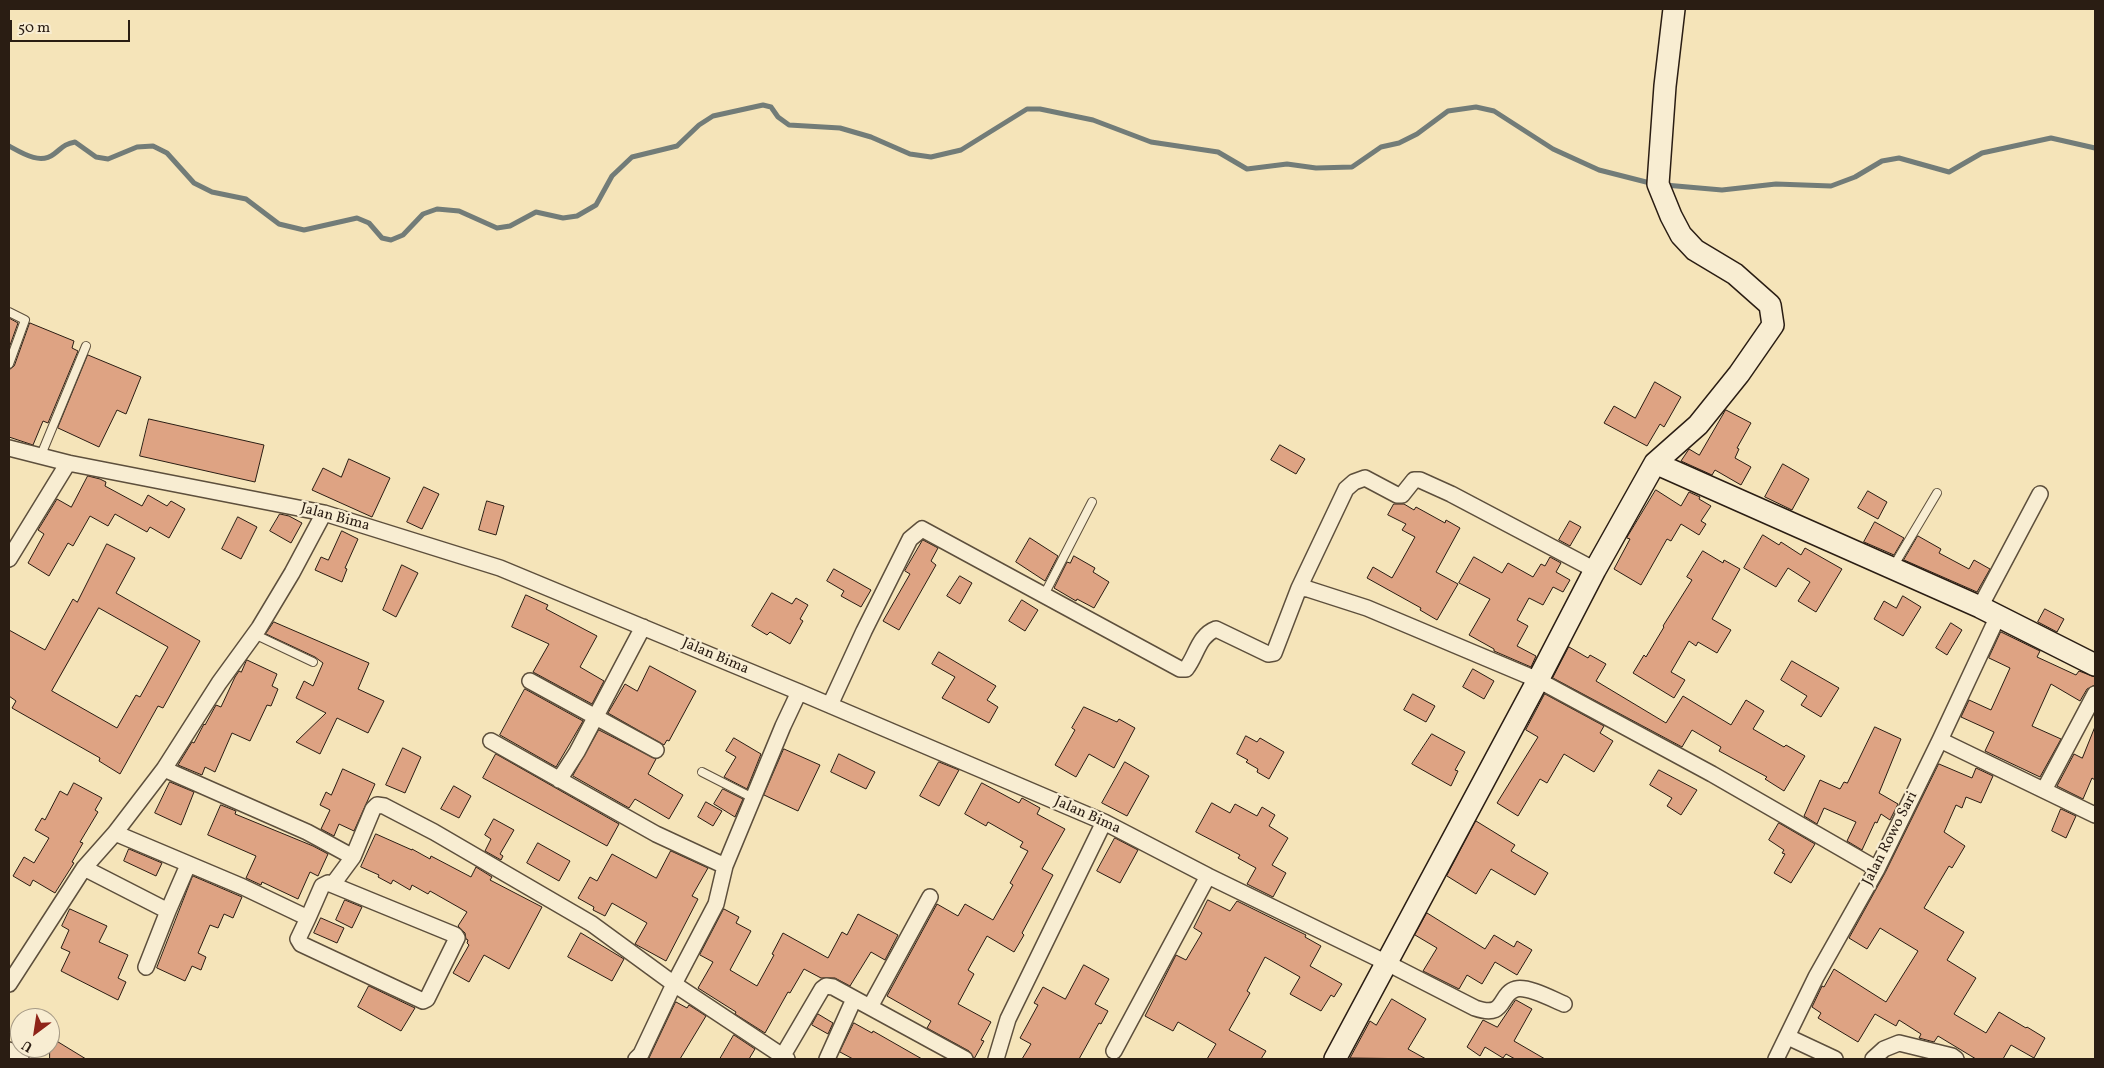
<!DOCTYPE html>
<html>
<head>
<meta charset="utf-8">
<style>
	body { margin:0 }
	#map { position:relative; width:2104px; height:1068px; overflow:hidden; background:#f5e4b9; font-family:Vollkorn,serif }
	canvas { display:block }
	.frame { position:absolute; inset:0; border:10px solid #2a1d13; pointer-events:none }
	.north { position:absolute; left:10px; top:1008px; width:50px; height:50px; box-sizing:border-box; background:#f8edd2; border:1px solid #a69a86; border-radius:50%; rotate:211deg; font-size:14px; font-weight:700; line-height:20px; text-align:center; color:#2a1d13 }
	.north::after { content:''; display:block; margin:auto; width:18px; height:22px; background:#8f2418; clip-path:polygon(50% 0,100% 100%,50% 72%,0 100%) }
	.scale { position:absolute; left:10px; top:20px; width:120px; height:22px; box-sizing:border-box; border:2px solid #2a1d13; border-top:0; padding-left:6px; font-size:15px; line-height:18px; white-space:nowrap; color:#2a1d13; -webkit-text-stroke:4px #f8edd2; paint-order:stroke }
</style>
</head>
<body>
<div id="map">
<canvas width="2104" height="1068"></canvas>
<div class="frame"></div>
<div class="north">U</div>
<div class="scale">50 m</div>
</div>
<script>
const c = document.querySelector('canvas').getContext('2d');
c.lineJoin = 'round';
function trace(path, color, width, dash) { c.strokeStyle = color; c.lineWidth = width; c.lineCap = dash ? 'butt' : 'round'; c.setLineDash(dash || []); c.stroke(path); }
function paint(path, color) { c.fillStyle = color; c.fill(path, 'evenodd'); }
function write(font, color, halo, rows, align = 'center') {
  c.font = font + ' Vollkorn,serif'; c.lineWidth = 4.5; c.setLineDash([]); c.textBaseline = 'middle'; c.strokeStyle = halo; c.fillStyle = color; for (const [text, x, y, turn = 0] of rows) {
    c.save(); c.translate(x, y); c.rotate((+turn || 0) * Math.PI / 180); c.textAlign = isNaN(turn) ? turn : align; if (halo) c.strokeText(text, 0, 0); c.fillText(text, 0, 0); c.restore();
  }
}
trace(new Path2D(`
	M 9,146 C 22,153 40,165 54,154 C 62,148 64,144 75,142 L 96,157 L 108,159 L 137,147 L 153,146 L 167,153 L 194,183 L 212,192 L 246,199 L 279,224 L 304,230 L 357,218 L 369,223 L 382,238 L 391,240 L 403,235 L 423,214 L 437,209 L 459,211 L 497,228 L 510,226 L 536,212 L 563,218 L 577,216 L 596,205 L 612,176 L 632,157 L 677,146 L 699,125 L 713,116 L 763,105 L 771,107 L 778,117 L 789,125 L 840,128 L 871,137 L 910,154 L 931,157 L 961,150 L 1027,109 L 1040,109 L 1093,120 L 1151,142 L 1218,152 L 1247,169 L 1287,164 L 1316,168 L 1352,167 L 1381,147 L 1399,143 L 1417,134 L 1448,111 L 1476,107 L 1494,111 L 1553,149 L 1599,170 L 1654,184
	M 1665,185 L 1722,190 L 1776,184 L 1831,186 L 1855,177 L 1882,161 L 1899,158 L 1949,172 L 1982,153 L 2051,138 L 2095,148`), '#727c78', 5);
const building = new Path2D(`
	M 9,318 L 18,323 L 9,348 Z
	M 30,323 L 74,341 L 72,348 L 78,351 L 48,423 L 43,421 L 33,445 L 9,437 L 9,370 L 14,366 Z
	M 88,355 L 141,377 L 126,414 L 117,410 L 99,447 L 58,428 Z
	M 1655,382 L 1681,397 L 1664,427 L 1660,424 L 1647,446 L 1604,423 L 1614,406 L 1635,418 Z
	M 1726,410 L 1751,423 L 1737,448 L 1739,449 L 1735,458 L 1751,467 L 1741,485 L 1715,470 L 1712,475 L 1681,461 L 1689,449 L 1699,455 Z
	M 149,419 L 264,445 L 255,482 L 140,456 Z
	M 1280,445 L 1305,459 L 1296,474 L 1271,460 Z
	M 349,459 L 390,478 L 372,517 L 312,490 L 323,468 L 341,477 Z
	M 1783,464 L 1809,479 L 1792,510 L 1765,497 Z
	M 88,476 L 100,479 L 106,482 L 105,486 L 142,506 L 148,495 L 167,506 L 171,501 L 185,509 L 169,538 L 150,527 L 147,532 L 115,514 L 108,526 L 90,516 L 73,546 L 68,543 L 49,576 L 28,563 L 44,534 L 38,530 L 57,499 L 71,507 Z
	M 424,487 L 439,494 L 422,529 L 407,522 Z
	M 1656,490 L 1681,506 L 1689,492 L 1700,497 L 1699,499 L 1711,506 L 1701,521 L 1706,524 L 1699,535 L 1681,524 L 1671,541 L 1667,539 L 1641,585 L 1614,569 L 1630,539 L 1627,538 Z
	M 1868,491 L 1887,502 L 1878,519 L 1858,508 Z
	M 487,501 L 504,506 L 496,535 L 479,530 Z
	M 1394,504 L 1404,504 L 1414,510 L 1416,507 L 1445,523 L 1446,520 L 1460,528 L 1436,572 L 1458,584 L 1437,620 L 1420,610 L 1421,608 L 1367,578 L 1373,567 L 1392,578 L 1415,537 L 1402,530 L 1406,524 L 1388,515 Z
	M 280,514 L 289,516 L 302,523 L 291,543 L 270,531 Z
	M 238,517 L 257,527 L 241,559 L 222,549 Z
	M 1570,521 L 1581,527 L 1570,546 L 1559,540 Z
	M 1875,522 L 1904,538 L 1894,555 L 1864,542 Z
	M 342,531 L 358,539 L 345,568 L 347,569 L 342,582 L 315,570 L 321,557 L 328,560 Z
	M 1763,535 L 1779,545 L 1781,542 L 1801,555 L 1805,548 L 1842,569 L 1816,612 L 1798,601 L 1810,582 L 1788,568 L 1776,587 L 1744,568 Z
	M 1918,536 L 1941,549 L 1939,553 L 1969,569 L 1974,560 L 1990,569 L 1977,592 L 1904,560 Z
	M 1030,538 L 1058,556 L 1045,581 L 1016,562 Z
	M 923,540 L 938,548 L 931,561 L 936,565 L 899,630 L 883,621 L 910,574 L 905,571 Z
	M 107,544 L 135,558 L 116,593 L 200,641 L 163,708 L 158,706 L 120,774 L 99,761 L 100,758 L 12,708 L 16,701 L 9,696 L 9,630 L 45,650 L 73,599 L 77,602 ZM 99,608 L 168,647 L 140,697 L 136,695 L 117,728 L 52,691 Z
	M 1703,551 L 1723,563 L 1724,560 L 1740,569 L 1712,619 L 1731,630 L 1717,653 L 1698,642 L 1696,646 L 1689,641 L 1671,672 L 1685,680 L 1674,698 L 1633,673 L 1644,655 L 1646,657 L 1664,627 L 1663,626 L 1692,580 L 1687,577 Z
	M 1074,556 L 1095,568 L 1093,572 L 1109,582 L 1094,608 L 1077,599 L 1076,601 L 1054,588 L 1067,562 L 1070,563 Z
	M 1474,557 L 1502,573 L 1508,563 L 1533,577 L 1541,564 L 1545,566 L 1550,557 L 1561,563 L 1556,572 L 1570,580 L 1563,592 L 1553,587 L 1543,605 L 1529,598 L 1517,620 L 1528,626 L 1517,646 L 1536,656 L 1531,667 L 1494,651 L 1494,649 L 1469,635 L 1490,599 L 1459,583 Z
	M 402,565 L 418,573 L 396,617 L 383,610 Z
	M 834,569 L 871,590 L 861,607 L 841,596 L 844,591 L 827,581 Z
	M 960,576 L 972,583 L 960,604 L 947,596 Z
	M 772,593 L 792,604 L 796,598 L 808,605 L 800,619 L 803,621 L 790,644 L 770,632 L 767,635 L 752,626 Z
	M 526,595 L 548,605 L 546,609 L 597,636 L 580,667 L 604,681 L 592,704 L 533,672 L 549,644 L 512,627 Z
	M 1903,596 L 1921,607 L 1903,636 L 1874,619 L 1884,601 L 1896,608 Z
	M 1022,600 L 1038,610 L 1025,631 L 1009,621 Z
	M 2045,609 L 2064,619 L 2057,632 L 2038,622 Z
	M 274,622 L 369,663 L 358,689 L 384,701 L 368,733 L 337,718 L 320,754 L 296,742 L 326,713 L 296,698 L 304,681 L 313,686 L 323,663 L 315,657 L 266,634 Z
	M 1951,623 L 1962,630 L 1947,655 L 1936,648 Z
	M 2001,632 L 2040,651 L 2037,657 L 2076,675 L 2079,671 L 2095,677 L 2095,685 L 2087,689 L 2080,701 L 2051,684 L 2032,726 L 2061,739 L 2040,777 L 1985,751 L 1994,732 L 1961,717 L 1969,700 L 1991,710 L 2010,668 L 1989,658 Z
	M 1569,647 L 1588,658 L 1590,655 L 1606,664 L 1596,681 L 1666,723 L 1683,696 L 1731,725 L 1746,700 L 1764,711 L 1753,729 L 1784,747 L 1786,745 L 1805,756 L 1784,791 L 1765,779 L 1767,777 L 1719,751 L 1721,747 L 1692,730 L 1682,747 L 1553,678 Z
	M 939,652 L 996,686 L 987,700 L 998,707 L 989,723 L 942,698 L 955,677 L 932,664 Z
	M 247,660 L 277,674 L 272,686 L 278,689 L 271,706 L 267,705 L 250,741 L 232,733 L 215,772 L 205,767 L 202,775 L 178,765 L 192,742 L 194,743 L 204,724 L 205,725 L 216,705 L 221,707 L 235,677 L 239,671 L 241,672 Z
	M 1792,661 L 1839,688 L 1821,717 L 1801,705 L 1807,696 L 1781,680 Z
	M 650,666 L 696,691 L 669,741 L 667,740 L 664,745 L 608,713 L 625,684 L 637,691 Z
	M 1473,669 L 1494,681 L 1484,699 L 1463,687 Z
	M 525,689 L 583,721 L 556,767 L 500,735 Z
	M 1413,694 L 1435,706 L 1426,722 L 1404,710 Z
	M 1545,694 L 1604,726 L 1600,733 L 1613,741 L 1594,772 L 1564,754 L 1547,783 L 1540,779 L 1518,816 L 1497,803 L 1538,737 L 1526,730 Z
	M 1084,707 L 1117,722 L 1119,719 L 1135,728 L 1114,768 L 1089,754 L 1076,777 L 1055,765 L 1075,730 L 1072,728 Z
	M 1875,727 L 1901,739 L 1879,793 L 1898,804 L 1890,820 L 1881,814 L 1877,823 L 1875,822 L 1862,850 L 1847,841 L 1856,822 L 1824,808 L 1817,824 L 1804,816 L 1820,780 L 1840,789 L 1844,782 L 1847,783 Z
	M 2095,727 L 2095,780 L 2092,778 L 2083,799 L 2057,786 L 2074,754 L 2082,758 Z
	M 599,730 L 656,759 L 648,774 L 683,795 L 669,819 L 635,799 L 629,808 L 573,776 Z
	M 1432,734 L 1465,752 L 1455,770 L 1458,771 L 1451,786 L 1412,764 Z
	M 1246,736 L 1257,742 L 1260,738 L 1284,752 L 1269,779 L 1257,772 L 1258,769 L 1246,762 L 1248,760 L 1237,754 Z
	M 734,738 L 761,754 L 747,789 L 724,777 L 736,757 L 726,751 Z
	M 403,748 L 421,757 L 405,793 L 386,785 Z
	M 784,749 L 820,765 L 798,811 L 764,795 Z
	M 496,754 L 619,824 L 607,846 L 483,778 Z
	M 839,754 L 875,772 L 866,789 L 831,772 Z
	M 939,762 L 959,770 L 939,806 L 920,796 Z
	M 1125,762 L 1149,776 L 1127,816 L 1102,803 Z
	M 1939,764 L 1972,778 L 1976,768 L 1993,776 L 1981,803 L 1966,797 L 1962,808 L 1956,805 L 1944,832 L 1965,846 L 1952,868 L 1949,866 L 1924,908 L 1964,932 L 1947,960 L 1976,978 L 1954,1014 L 1986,1033 L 1999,1012 L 2026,1028 L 2027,1027 L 2045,1038 L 2034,1058 L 2011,1045 L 2003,1059 L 1976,1059 L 1938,1036 L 1934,1042 L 1919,1038 L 1921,1034 L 1899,1020 L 1896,1026 L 1875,1014 L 1858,1042 L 1818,1018 L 1821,1013 L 1812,1007 L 1822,986 L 1824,987 L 1834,969 L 1886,1002 L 1918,951 L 1880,928 L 1867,949 L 1849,938 L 1885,873 Z
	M 343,769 L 375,784 L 354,831 L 339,824 L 334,836 L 321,829 L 330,810 L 320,805 L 326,792 L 331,795 Z
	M 1659,770 L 1697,790 L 1681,815 L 1667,806 L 1672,798 L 1650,785 Z
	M 170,782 L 194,792 L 181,825 L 155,813 Z
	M 74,783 L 102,798 L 95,810 L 98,812 L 80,842 L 83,843 L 72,862 L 74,863 L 55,893 L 33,880 L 30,886 L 13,876 L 24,857 L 34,863 L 49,838 L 35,830 L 42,818 L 45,820 L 60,791 L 67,795 Z
	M 982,783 L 1019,803 L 1022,798 L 1040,808 L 1037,814 L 1065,829 L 1042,869 L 1053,875 L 1022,933 L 1024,935 L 1014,952 L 987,936 L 968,970 L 974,974 L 958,1004 L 991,1022 L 981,1040 L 984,1041 L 974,1059 L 969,1051 L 927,1028 L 931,1021 L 887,996 L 937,904 L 958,916 L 965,904 L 993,920 L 1013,885 L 1010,883 L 1028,851 L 1020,847 L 1023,842 L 988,822 L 986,826 L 965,814 Z
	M 454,786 L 471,796 L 459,818 L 441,809 Z
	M 723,789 L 743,799 L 735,817 L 714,804 Z
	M 706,802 L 722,811 L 713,826 L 698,817 Z
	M 1212,803 L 1230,813 L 1235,804 L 1257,816 L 1262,807 L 1275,815 L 1269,826 L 1288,838 L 1272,865 L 1286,873 L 1273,897 L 1247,884 L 1256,868 L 1238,858 L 1240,855 L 1196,832 Z
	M 221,805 L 236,811 L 235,814 L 313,846 L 328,854 L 318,876 L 310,872 L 298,899 L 262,882 L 261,885 L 246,878 L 256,856 L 208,835 Z
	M 2061,809 L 2076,816 L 2066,838 L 2052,831 Z
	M 494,819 L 514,830 L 500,854 L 503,856 L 501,860 L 485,851 L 491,839 L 485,835 Z
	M 1476,821 L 1515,845 L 1511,851 L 1548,873 L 1535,895 L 1491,869 L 1476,894 L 1447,876 Z
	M 1779,823 L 1815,844 L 1791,883 L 1774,873 L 1785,854 L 1782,853 L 1784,850 L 1769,840 Z
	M 376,834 L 412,850 L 412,849 L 430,859 L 431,856 L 471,877 L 476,867 L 492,877 L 490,880 L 542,907 L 509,969 L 484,955 L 469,982 L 453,973 L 469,945 L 467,943 L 468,940 L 466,939 L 465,933 L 458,926 L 467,912 L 430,891 L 428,894 L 412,885 L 410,890 L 393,880 L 391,884 L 378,877 L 379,875 L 361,867 Z
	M 1115,838 L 1138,850 L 1120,883 L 1097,871 Z
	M 538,843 L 570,861 L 559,881 L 527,863 Z
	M 129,849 L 162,863 L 156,876 L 124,861 Z
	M 671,851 L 708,868 L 692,896 L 698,899 L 666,961 L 635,944 L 647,923 L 612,903 L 605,916 L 593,910 L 594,907 L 578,898 L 590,877 L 597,881 L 612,854 L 656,878 Z
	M 193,876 L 242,897 L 233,918 L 224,914 L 218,928 L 210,925 L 198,953 L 206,957 L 201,970 L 192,966 L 185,981 L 157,968 Z
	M 345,900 L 362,907 L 352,928 L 336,920 Z
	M 1208,900 L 1230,911 L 1237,901 L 1306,935 L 1305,937 L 1321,946 L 1310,966 L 1342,984 L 1334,997 L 1331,995 L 1321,1011 L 1290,994 L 1300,977 L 1265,957 L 1247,991 L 1250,993 L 1229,1030 L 1266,1051 L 1261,1059 L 1207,1059 L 1216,1044 L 1178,1022 L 1173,1031 L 1145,1016 L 1176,955 L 1186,960 L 1202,933 L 1194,928 Z
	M 70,909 L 107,926 L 99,942 L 128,955 L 118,978 L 126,982 L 118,1000 L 61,971 L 70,952 L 61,948 L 69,930 L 62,926 Z
	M 724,909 L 739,917 L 736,923 L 751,931 L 730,970 L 757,986 L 774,955 L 772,954 L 783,933 L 828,958 L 842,932 L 847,935 L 858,914 L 898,935 L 885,960 L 871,952 L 850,986 L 835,978 L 821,978 L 804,969 L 790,993 L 788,992 L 765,1033 L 735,1014 L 736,1012 L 698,988 L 713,962 L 700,955 Z
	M 1427,913 L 1485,949 L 1494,935 L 1514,947 L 1517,941 L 1532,950 L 1517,975 L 1495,962 L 1482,984 L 1467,975 L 1459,989 L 1423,971 L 1437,948 L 1415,935 Z
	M 321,918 L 344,928 L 337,943 L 314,933 Z
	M 581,933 L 624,959 L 612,981 L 568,957 Z
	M 1084,965 L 1109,979 L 1095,1004 L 1108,1011 L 1101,1024 L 1099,1023 L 1079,1059 L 1022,1059 L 1031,1044 L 1020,1038 L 1038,1005 L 1034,1003 L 1043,987 L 1065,999 Z
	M 369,986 L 415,1008 L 401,1031 L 358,1007 Z
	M 1392,999 L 1426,1019 L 1408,1049 L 1426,1059 L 1350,1058 L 1370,1021 L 1376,1025 Z
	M 1516,1000 L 1532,1009 L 1514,1041 L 1545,1059 L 1515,1059 L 1506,1054 L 1503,1058 L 1485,1047 L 1480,1056 L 1467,1047 L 1483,1020 L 1497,1027 Z
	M 676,1002 L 687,1008 L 689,1005 L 706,1016 L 680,1059 L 649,1059 Z
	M 818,1014 L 833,1023 L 828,1034 L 812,1025 Z
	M 854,1023 L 872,1033 L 873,1031 L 922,1059 L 853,1059 L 840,1052 Z
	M 734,1035 L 755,1049 L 749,1059 L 720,1059 Z
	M 50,1037 L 86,1059 L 50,1059 Z`);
paint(building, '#dea383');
trace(building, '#2a1d13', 1);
const lane = new Path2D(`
	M 9,312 L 25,320 L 9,364
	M 41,455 L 86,346
	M 1893,567 L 1937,493
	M 1044,595 L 1092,502
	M 254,634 L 313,662
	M 702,772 L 753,798`);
const street = new Path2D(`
	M 9,448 L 68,463 L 324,513 L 500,568 L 799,692 L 1104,822 L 1208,876 L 1387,963 L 1475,1008 C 1507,1019 1498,994 1516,989 C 1528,986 1552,999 1564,1004
	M 9,559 L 68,463
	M 1299,588 L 1346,489 L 1354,482 L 1365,478 L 1397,495 L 1402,495 L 1414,480 L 1420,480 L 1451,494 L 1595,570
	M 1980,607 L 2040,494
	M 530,681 L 656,750
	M 830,705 L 864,631 L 910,539 L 922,529 L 1180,669 L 1186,669 C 1197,655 1198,636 1216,629 L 1268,654 L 1274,653 L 1299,588 L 1308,589 L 1367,608 L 1538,680 L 1712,774 L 1877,869
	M 1940,740 L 2095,815
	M 491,741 L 656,834 L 725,866
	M 164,769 L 307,832 L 353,857 L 373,809 L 377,805 L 384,806 L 434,832 L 592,924 L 674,984 L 787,1059
	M 559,780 L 577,752 L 643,627
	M 2044,790 L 2095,694
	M 115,833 L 243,887 L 308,918 L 322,886 L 328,883 L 455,935 L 457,938 L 427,999 L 423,1001 L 301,944 L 298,939 L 308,918
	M 84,868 L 168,911 L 146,967
	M 333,884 L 353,857
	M 168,911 L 188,865
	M 9,984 L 84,868 L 115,833 L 164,769 L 219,683 L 259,628 L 292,573 L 324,513
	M 870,1007 L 930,897
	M 1788,1037 L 1835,1059
	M 9,1050 L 21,1059
	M 1114,1051 L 1208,876
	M 782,1057 L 822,989 L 826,986 L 833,987 L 965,1059
	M 636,1059 L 641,1054 L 674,984 L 716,904 L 725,866 L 783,726 L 799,692
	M 827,1059 L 854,999
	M 996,1059 L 1008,1019 L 1104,822
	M 1776,1059 L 1816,977 L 1877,869 L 1940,740 L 1998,616
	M 1873,1059 L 1884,1049 L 1899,1043 L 1952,1056 L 1956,1059`);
const secondary = new Path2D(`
	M 1655,463 L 1980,607 L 2095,665
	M 1335,1059 L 1538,680 L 1595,570 L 1655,463 L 1698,425 L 1739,374 L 1773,325 L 1770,305 L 1735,274 L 1695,250 L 1681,235 L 1671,216 L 1658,184 L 1665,86 L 1674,9`);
trace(lane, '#5d4f3c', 10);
trace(street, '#5d4f3c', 18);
trace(secondary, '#2a1d13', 24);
trace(lane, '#f8edd2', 8);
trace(street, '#f8edd2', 15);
trace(secondary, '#f8edd2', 21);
write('15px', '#2a1d13', '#f8edd2', [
	["Jalan Bima",335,518,15],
	["Jalan Bima",715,657,23],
	["Jalan Bima",1087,816,24],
	["Jalan Rowo Sari",1891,839,-63]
]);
</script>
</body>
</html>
